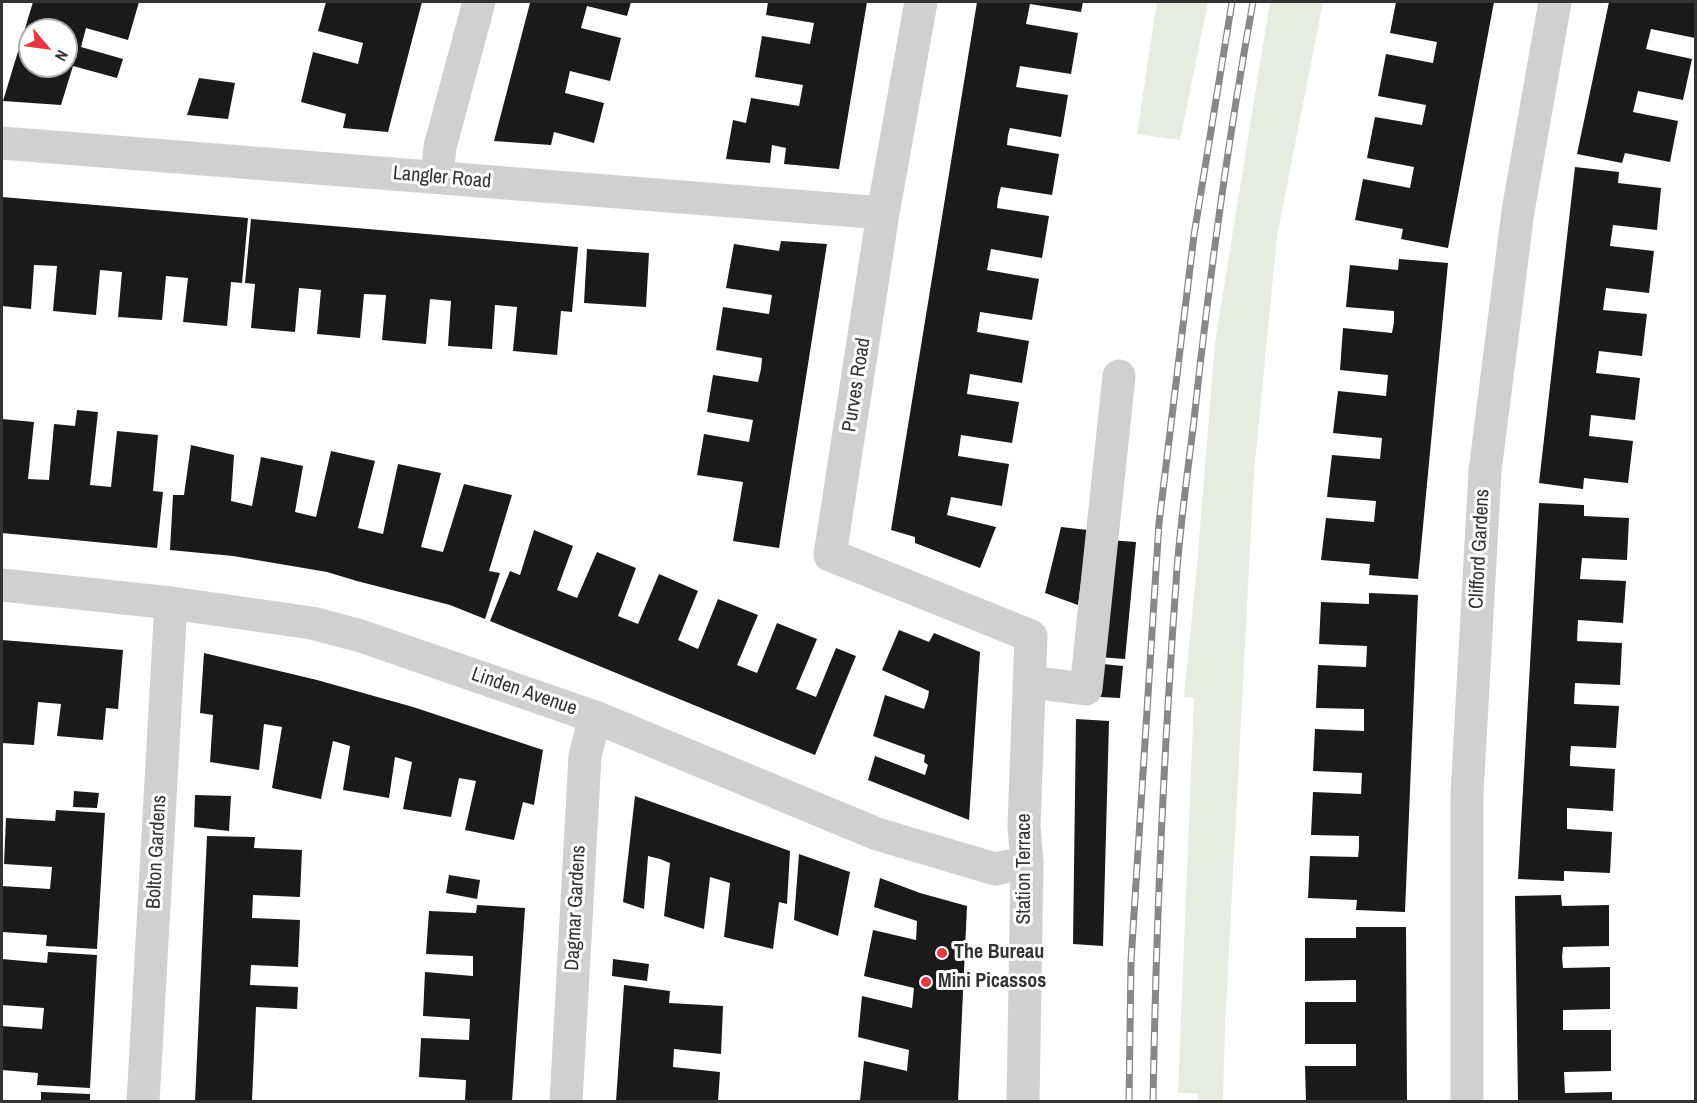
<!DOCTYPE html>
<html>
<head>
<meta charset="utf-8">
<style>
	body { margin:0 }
	#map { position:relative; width:1697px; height:1103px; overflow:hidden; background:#fff; font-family:"Archivo Narrow",sans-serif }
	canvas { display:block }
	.frame { position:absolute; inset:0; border:3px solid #333; pointer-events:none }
	.north { position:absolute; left:18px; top:18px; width:60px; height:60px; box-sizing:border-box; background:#fff; border:2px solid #adadad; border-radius:50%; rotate:119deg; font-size:16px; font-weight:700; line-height:24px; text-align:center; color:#333 }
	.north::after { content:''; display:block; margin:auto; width:21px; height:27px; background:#e63946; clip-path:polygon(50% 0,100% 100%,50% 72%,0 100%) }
</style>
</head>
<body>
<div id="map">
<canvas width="1697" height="1103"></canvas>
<div class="frame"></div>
<div class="north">N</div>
</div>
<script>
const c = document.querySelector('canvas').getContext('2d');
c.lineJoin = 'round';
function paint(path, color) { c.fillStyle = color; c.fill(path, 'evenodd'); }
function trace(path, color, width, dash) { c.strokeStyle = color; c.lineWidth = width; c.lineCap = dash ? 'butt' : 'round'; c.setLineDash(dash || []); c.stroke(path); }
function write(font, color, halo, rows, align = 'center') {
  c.font = font + ' "Archivo Narrow",sans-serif'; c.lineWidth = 6; c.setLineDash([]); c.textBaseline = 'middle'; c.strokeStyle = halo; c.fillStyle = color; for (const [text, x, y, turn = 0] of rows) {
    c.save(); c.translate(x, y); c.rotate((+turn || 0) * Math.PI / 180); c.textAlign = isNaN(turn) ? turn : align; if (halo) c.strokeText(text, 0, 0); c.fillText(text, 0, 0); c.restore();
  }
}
paint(new Path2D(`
	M 1157,2 L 1208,2 L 1180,140 L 1137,134 Z
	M 1270,2 L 1323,2 L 1277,236 L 1254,472 L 1225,1026 L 1223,1101 L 1198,1101 L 1198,1093 L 1178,1093 L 1194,698 L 1184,697 L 1197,566 L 1215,343 Z`), '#e6ecdf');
paint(new Path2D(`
	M 33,2 L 139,2 L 128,40 L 86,28 L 81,47 L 123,59 L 117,78 L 73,66 L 61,105 L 3,101 ZM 30,30 L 66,30 L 66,66 L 30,66 Z
	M 326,2 L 422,2 L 388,132 L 343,128 L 346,114 L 301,102 L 313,52 L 358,64 L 363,43 L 318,31 Z
	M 768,2 L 867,2 L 839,169 L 784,164 L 786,148 L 772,145 L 770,163 L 726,159 L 733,120 L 746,123 L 751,98 L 799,106 L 803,85 L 755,77 L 762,36 L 810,44 L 814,23 L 766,15 Z
	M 977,2 L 1083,2 L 1081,12 L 1030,4 L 1026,24 L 1078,33 L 1071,74 L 1020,66 L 1018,77 L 1016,87 L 1068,95 L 1061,137 L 1010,128 L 1008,135 L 1007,145 L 1059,154 L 1052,195 L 1001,187 L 998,198 L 997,208 L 1049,216 L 1042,258 L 991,249 L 987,270 L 1039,279 L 1032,320 L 980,312 L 977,332 L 1029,341 L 1022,383 L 970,374 L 967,394 L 1019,402 L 1012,443 L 961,435 L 958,456 L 1009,464 L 1002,506 L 951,497 L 947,515 L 996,527 L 980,568 L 915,543 L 915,537 L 891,530 Z
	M 1396,2 L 1494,2 L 1448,248 L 1401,239 L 1403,229 L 1355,220 L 1363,179 L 1410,188 L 1414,167 L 1367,158 L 1375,117 L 1422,125 L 1426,105 L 1378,96 L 1386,54 L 1433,63 L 1435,52 L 1437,42 L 1390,33 Z
	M 1609,2 L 1695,2 L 1695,38 L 1651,29 L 1646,49 L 1692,59 L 1683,100 L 1638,91 L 1633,112 L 1678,121 L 1670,162 L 1625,153 L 1622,163 L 1577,154 Z
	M 530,3 L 631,2 L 627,16 L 587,6 L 581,28 L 621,38 L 610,81 L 570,71 L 565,93 L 604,103 L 594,143 L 554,132 L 551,145 L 494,141 Z
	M 199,78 L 235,83 L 228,119 L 187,115 Z
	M 1575,167 L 1619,172 L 1618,183 L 1661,188 L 1657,230 L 1613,225 L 1610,246 L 1654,251 L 1649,293 L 1606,288 L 1603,310 L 1647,314 L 1642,356 L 1599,351 L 1596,373 L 1640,378 L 1635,420 L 1591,415 L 1589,436 L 1633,441 L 1628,483 L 1584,478 L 1583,489 L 1539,483 Z
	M 2,197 L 248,218 L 242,283 L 231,282 L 227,326 L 183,322 L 188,278 L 166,276 L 162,320 L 118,317 L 122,272 L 100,270 L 96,315 L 53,311 L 57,266 L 34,265 L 31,309 L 2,306 Z
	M 251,219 L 578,247 L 572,312 L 561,311 L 557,355 L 513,351 L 517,307 L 495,305 L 492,349 L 448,346 L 451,301 L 430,299 L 426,344 L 382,340 L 386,295 L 364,294 L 360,338 L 317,334 L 321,290 L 299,288 L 295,332 L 251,328 L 255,284 L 245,283 Z
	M 781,241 L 827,244 L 779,548 L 733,541 L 743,482 L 697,475 L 704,434 L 749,442 L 753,420 L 707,412 L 713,375 L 758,382 L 761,369 L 762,358 L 716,350 L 723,307 L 769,314 L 772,295 L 726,288 L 734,244 L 779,251 Z
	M 587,249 L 649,253 L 646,307 L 584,303 Z
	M 1399,259 L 1448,263 L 1418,579 L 1369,575 L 1370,564 L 1321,560 L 1326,518 L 1374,522 L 1376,501 L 1327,497 L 1332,455 L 1380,459 L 1382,438 L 1333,433 L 1338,391 L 1386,396 L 1388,375 L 1340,370 L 1343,328 L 1392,333 L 1394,322 L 1394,311 L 1346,307 L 1350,265 L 1398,270 Z
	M 77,410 L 98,412 L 90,485 L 111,487 L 117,431 L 158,435 L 153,491 L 163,492 L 157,548 L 2,533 L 2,419 L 34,422 L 28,479 L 49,480 L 54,424 L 75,426 Z
	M 191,445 L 234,455 L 231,501 L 252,506 L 261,457 L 303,466 L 295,512 L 316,517 L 331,451 L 375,461 L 358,528 L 383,534 L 398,464 L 441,473 L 421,547 L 443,552 L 464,484 L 512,495 L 489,571 L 500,573 L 485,619 L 450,605 L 357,581 L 327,572 L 233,556 L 170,550 L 173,495 L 184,495 Z
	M 1539,503 L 1584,505 L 1584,516 L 1629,518 L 1627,560 L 1582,558 L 1581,568 L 1580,579 L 1626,581 L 1623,623 L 1578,620 L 1577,641 L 1622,643 L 1620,685 L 1575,683 L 1574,704 L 1619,706 L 1616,748 L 1571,746 L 1570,756 L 1570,766 L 1615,769 L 1613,811 L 1567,808 L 1567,829 L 1612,832 L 1610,873 L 1564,871 L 1564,881 L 1518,879 Z
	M 1061,527 L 1088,530 L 1078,605 L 1045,593 Z
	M 534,530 L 573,546 L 557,590 L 577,598 L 597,552 L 636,568 L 618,616 L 638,624 L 659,574 L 698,591 L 678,640 L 698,649 L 718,599 L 758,615 L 737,665 L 757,673 L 777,623 L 817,639 L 796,689 L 816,697 L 836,648 L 856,656 L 815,755 L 490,621 L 510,571 L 520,575 Z
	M 1109,540 L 1136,542 L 1125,659 L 1098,657 Z
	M 1369,593 L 1418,595 L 1405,912 L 1356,910 L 1357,900 L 1308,898 L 1310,856 L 1358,857 L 1359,847 L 1359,836 L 1311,835 L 1313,792 L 1361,794 L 1362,773 L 1313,771 L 1315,729 L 1364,731 L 1364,709 L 1316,708 L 1318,665 L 1366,667 L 1367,646 L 1319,644 L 1321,602 L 1369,604 Z
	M 899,630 L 929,642 L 934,633 L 980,652 L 969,820 L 868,780 L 875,756 L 925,775 L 928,765 L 924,762 L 925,755 L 873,736 L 885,695 L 924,709 L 928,697 L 929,691 L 882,670 Z
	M 2,640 L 123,650 L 118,709 L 106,708 L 103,740 L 57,736 L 61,704 L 38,702 L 34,745 L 2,743 Z
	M 204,653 L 317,680 L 413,707 L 543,750 L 534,805 L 523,802 L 514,840 L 465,830 L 476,781 L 459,778 L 451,817 L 403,809 L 412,762 L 395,757 L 389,798 L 343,790 L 350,746 L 333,741 L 321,799 L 272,788 L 282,727 L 264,724 L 259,770 L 210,762 L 213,715 L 200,713 Z
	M 1103,664 L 1123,666 L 1120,698 L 1100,697 Z
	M 1076,719 L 1109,721 L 1103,946 L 1073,944 Z
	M 74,791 L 99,793 L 97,808 L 73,807 Z
	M 195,795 L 231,796 L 229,831 L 194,827 Z
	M 635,796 L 790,851 L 787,904 L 779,902 L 773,949 L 724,937 L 730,883 L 710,877 L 704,929 L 664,916 L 670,863 L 660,859 L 648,856 L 644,909 L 623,902 Z
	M 56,810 L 105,813 L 97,949 L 46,946 L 47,935 L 2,932 L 2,886 L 50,889 L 52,867 L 4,864 L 6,818 L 55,821 Z
	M 207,836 L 255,837 L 254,848 L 302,850 L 300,897 L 253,895 L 252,918 L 300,920 L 298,967 L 251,965 L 250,985 L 298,987 L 297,1009 L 256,1007 L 252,1101 L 195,1101 Z
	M 799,854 L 850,872 L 838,936 L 794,920 Z
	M 449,875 L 480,880 L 477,899 L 446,893 Z
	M 880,878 L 920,893 L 967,906 L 958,1101 L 860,1101 L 864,1061 L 907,1071 L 908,1060 L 909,1050 L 858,1037 L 862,996 L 912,1008 L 914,988 L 864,976 L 873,930 L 916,940 L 917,921 L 874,907 Z
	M 1561,895 L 1562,906 L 1609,905 L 1609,946 L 1563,947 L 1562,957 L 1563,968 L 1610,967 L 1610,1009 L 1563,1010 L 1563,1030 L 1611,1030 L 1611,1071 L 1564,1072 L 1565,1093 L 1612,1092 L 1612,1101 L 1518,1101 L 1515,896 Z
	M 477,905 L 525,908 L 512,1101 L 465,1101 L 466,1080 L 419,1077 L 421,1038 L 469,1040 L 470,1019 L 423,1016 L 425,972 L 473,976 L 473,956 L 426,954 L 429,911 L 476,913 Z
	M 1356,927 L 1406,927 L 1407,1101 L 1306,1101 L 1305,1066 L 1356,1066 L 1356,1044 L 1305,1044 L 1305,1002 L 1356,1002 L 1356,980 L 1305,981 L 1305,938 L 1356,938 Z
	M 48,952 L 97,955 L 90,1088 L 37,1085 L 38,1073 L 2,1070 L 2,1026 L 42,1029 L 44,1008 L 2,1005 L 2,959 L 47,963 Z
	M 613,959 L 649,964 L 647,981 L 612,976 Z
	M 624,985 L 670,991 L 669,1003 L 723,1006 L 721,1054 L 674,1049 L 673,1067 L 720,1072 L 718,1101 L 616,1101 Z
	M 41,1092 L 90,1094 L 90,1101 L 41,1101 Z`), '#1a1a1a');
trace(new Path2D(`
	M 921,2 L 883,213 L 830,555 L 1031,636 L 1024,826 L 1027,863 L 1023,1102
	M 2,143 L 883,213
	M 437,177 L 440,147 L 479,2
	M 2,585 L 171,603 L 312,623 L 361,636 L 595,717 L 877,834 L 995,869 L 1027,863
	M 1030,682 L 1086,689 L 1119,376
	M 143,1102 L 171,603
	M 566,1102 L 585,756 L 595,717
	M 1467,1102 L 1467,794 L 1485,471 L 1518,211 L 1555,2`), '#d0d0d0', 33);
const rail = new Path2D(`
	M 1129,1102 L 1131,961 L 1159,523 L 1194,235 L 1232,2
	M 1153,1102 C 1156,924 1164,746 1177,569 C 1181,519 1188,469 1194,420 C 1209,280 1228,140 1253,2`);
trace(rail, '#888', 7);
trace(rail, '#fff', 4.5, [14]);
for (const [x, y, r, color] of [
	[942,953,6,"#e63946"],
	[926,982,6,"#e63946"]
]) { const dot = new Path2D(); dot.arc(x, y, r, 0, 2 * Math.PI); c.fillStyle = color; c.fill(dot); trace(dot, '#fff', 2); }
write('20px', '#333', '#fff', [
	["Langler Road",442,178,5],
	["Purves Road",857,385,-81],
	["Clifford Gardens",1480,549,-87],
	["Linden Avenue",524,692,19],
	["Bolton Gardens",157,852,-87],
	["Station Terrace",1025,869,-90],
	["Dagmar Gardens",576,908,-87]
]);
write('bold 20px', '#333', '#fff', [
	["The Bureau",954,953],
	["Mini Picassos",938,982]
], 'left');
</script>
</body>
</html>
